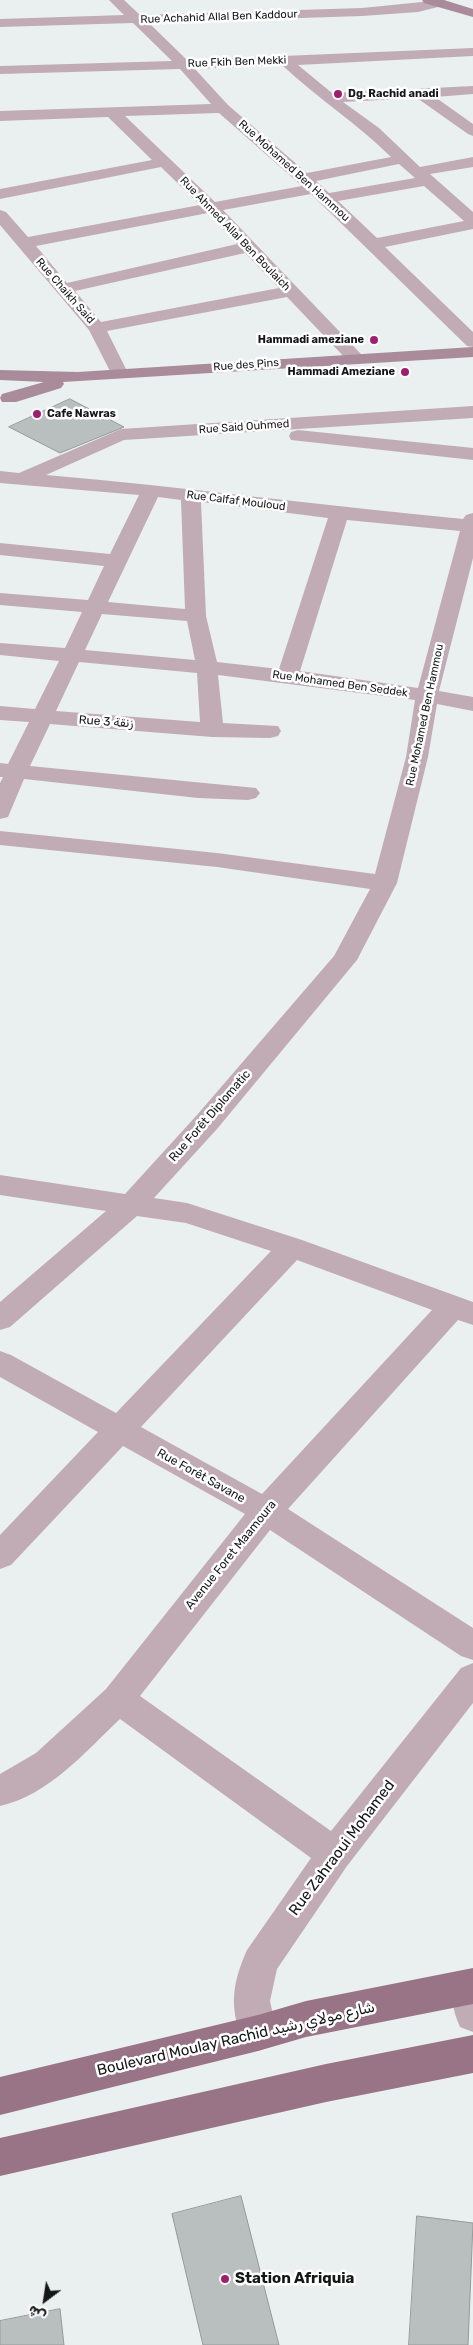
<!DOCTYPE html>
<html>
<head>
<meta charset="utf-8">
<style>
	body { margin:0 }
	#map { position:relative; width:473px; height:2345px; overflow:hidden; background:#eaf0ef; font-family:Rubik,Cairo,sans-serif }
	canvas { display:block }
	.north { position:absolute; left:20px; top:2275px; width:50px; height:50px; -webkit-text-stroke:4px #fff; paint-order:stroke; rotate:211deg; font-size:14px; font-weight:700; line-height:20px; text-align:center; color:#151716 }
	.north::after { content:''; display:block; margin:auto; width:18px; height:22px; background:#151716; clip-path:polygon(50% 0,100% 100%,50% 72%,0 100%) }
</style>
</head>
<body>
<div id="map">
<canvas width="473" height="2345"></canvas>
<div class="north">ش</div>
</div>
<script>
const c = document.querySelector('canvas').getContext('2d');
c.lineJoin = 'round';
function paint(path, color) { c.fillStyle = color; c.fill(path, 'evenodd'); }
function trace(path, color, width, dash) { c.strokeStyle = color; c.lineWidth = width; c.lineCap = dash ? 'butt' : 'round'; c.setLineDash(dash || []); c.stroke(path); }
function write(font, color, halo, rows, align = 'center') {
  c.font = font + ' Rubik,Cairo,sans-serif'; c.lineWidth = 5; c.setLineDash([]); c.textBaseline = 'middle'; c.strokeStyle = halo; c.fillStyle = color; for (const [text, x, y, turn = 0] of rows) {
    c.save(); c.translate(x, y); c.rotate((+turn || 0) * Math.PI / 180); c.textAlign = isNaN(turn) ? turn : align; if (halo) c.strokeText(text, 0, 0); c.fillText(text, 0, 0); c.restore();
  }
}
const building = new Path2D(`
	M 70,399 L 124,427 L 60,453 L 9,427 Z
	M 241,2196 L 279,2345 L 203,2345 L 172,2214 Z
	M 417,2216 L 473,2223 L 468,2345 L 409,2345 Z
	M 60,2309 L 64,2345 L 0,2345 L 0,2321 Z`);
paint(building, '#b9bebe');
trace(building, '#959a9a', 1);
paint(new Path2D(`
	M 109,0 L 124,0 L 140,15 L 362,8 L 442,0 L 444,3 L 442,6 L 418,12 L 362,16 L 149,23 L 187,60 L 473,48 L 473,56 L 298,65 L 332,93 L 473,86 L 473,94 L 435,97 L 473,124 L 473,136 L 468,134 L 417,98 L 343,102 L 379,128 L 420,167 L 473,157 L 473,167 L 430,174 L 473,212 L 473,229 L 385,247 L 473,332 L 473,347 L 467,346 L 311,194 L 223,210 L 361,354 L 364,358 L 361,362 L 349,362 L 287,297 L 107,331 L 128,373 L 125,377 L 113,377 L 89,330 L 0,225 L 0,210 L 6,212 L 28,237 L 200,205 L 161,167 L 0,199 L 0,189 L 152,160 L 108,117 L 0,121 L 0,111 L 211,104 L 180,69 L 0,74 L 0,66 L 172,61 L 133,23 L 0,27 L 0,19 L 124,15 ZM 282,65 C 317,98 357,123 391,157 L 307,173 L 228,105 L 195,69 ZM 219,113 L 302,186 L 215,202 L 125,116 ZM 399,164 L 415,178 L 329,193 L 316,181 ZM 424,186 L 464,221 L 377,238 L 338,201 ZM 208,213 L 237,244 L 67,283 L 36,246 ZM 245,253 L 279,288 L 101,322 L 75,291 Z
	M 473,406 L 473,418 L 124,440 L 46,475 C 185,487 324,506 463,519 L 466,515 L 473,513 L 473,558 L 439,691 L 473,697 L 473,711 L 437,704 L 428,757 L 397,883 L 357,960 L 217,1129 L 154,1198 L 187,1203 L 302,1240 L 473,1302 L 473,1325 L 458,1320 L 288,1509 L 473,1628 L 473,1660 L 461,1656 L 270,1530 L 140,1696 L 331,1831 L 461,1668 L 473,1663 L 473,1703 L 347,1866 L 277,1969 L 270,2001 L 277,2033 L 271,2046 L 258,2051 L 245,2046 C 229,2010 231,1986 247,1950 L 311,1858 L 120,1719 C 85,1752 49,1795 0,1806 L 0,1774 L 36,1753 L 106,1689 L 245,1514 L 123,1446 L 11,1565 L 0,1569 L 0,1535 L 98,1432 L 0,1377 L 0,1351 L 11,1355 L 116,1413 L 271,1251 L 186,1223 L 137,1216 L 10,1327 L 0,1330 L 0,1302 L 106,1211 L 0,1195 L 0,1175 L 125,1194 L 197,1115 L 334,956 L 370,889 L 217,867 L 0,845 L 0,831 L 217,853 L 375,874 L 406,757 L 415,700 L 218,675 L 223,723 L 278,726 L 281,731 L 278,736 L 270,738 L 212,737 L 50,724 L 30,766 L 256,788 L 260,793 L 256,798 L 248,800 L 198,798 L 24,779 L 8,817 L 0,819 L 0,783 L 3,777 L 0,777 L 0,763 L 8,764 L 29,722 L 0,720 L 0,706 L 35,709 L 59,661 L 0,655 L 0,643 L 65,648 L 82,612 L 0,605 L 0,593 L 88,600 L 104,566 L 0,555 L 0,543 L 110,554 L 139,495 L 0,483 L 0,471 L 19,473 L 121,429 ZM 158,497 L 181,500 L 185,609 L 108,602 ZM 201,502 L 328,518 L 279,669 L 217,662 L 206,616 ZM 347,520 L 460,531 L 418,688 L 300,671 ZM 102,614 L 187,621 L 195,660 L 85,650 ZM 79,662 L 197,673 L 200,722 L 56,711 ZM 297,1260 L 432,1310 L 262,1494 L 141,1427 Z
	M 298,430 L 473,448 L 473,460 L 291,440 L 289,436 L 291,432 Z
	M 470,1969 L 473,1970 L 473,2032 L 460,2027 C 452,2009 449,1992 457,1974 Z`), '#c1acb6');
paint(new Path2D(`
	M 422,0 L 444,0 L 473,9 L 473,17 L 424,3 Z
	M 473,347 L 473,357 L 63,382 L 64,384 L 61,388 L 16,402 L 2,402 L 0,398 L 2,394 L 44,382 L 0,380 L 0,370 L 78,372 Z`), '#aa8b9a');
paint(new Path2D(`
	M 473,1968 L 473,2004 L 306,2037 L 258,2051 L 0,2115 L 0,2077 L 258,2015 L 306,2001 Z
	M 473,2035 L 473,2073 L 326,2102 L 0,2176 L 0,2138 L 326,2064 Z`), '#997386');
for (const [x, y, r, color] of [
	[338,94,5,"#9f1e70"],
	[374,340,5,"#9f1e70"],
	[405,372,5,"#9f1e70"],
	[37,414,5,"#9f1e70"],
	[225,2279,5,"#9f1e70"]
]) { const dot = new Path2D(); dot.arc(x, y, r, 0, 2 * Math.PI); c.fillStyle = color; c.fill(dot); trace(dot, '#fff', 2); }
write('11px', '#151716', '#fff', [
	["Rue Achahid Allal Ben Kaddour",219,17,-2],
	["Rue Fkih Ben Mekki",237,62,-2],
	["Rue Mohamed Ben Hammou",294,171,42],
	["Rue Ahmed Allal Ben Boulaich",235,234,46],
	["Rue Chaikh Said",65,291,49],
	["Rue des Pins",246,365,-4],
	["Rue Said Ouhmed",244,427,-4],
	["Rue Calfaf Mouloud",236,501,7],
	["Rue Mohamed Ben Seddek",340,684,8],
	["Rue Mohamed Ben Hammou",425,715,-78]
]);
write('bold 11px', '#151716', '#fff', [
	["Dg. Rachid anadi",348,94],
	["Hammadi ameziane",364,340,"right"],
	["Hammadi Ameziane",395,372,"right"],
	["Cafe Nawras",47,414]
], 'left');
write('12px', '#151716', '#fff', [
	["Rue 3 زنقة",106,722,4],
	["Rue Forêt Diplomatic",210,1116,-49],
	["Rue Forêt Savane",201,1476,29],
	["Avenue Foret Maamoura",231,1555,-51]
]);
write('15px', '#151716', '#fff', [
	["Rue Zahraoui Mohamed",342,1848,-53],
	["Boulevard Moulay Rachid شارع مولاي رشيد",236,2039,-13]
]);
write('bold 15px', '#151716', '#fff', [
	["Station Afriquia",235,2279]
], 'left');
</script>
</body>
</html>
